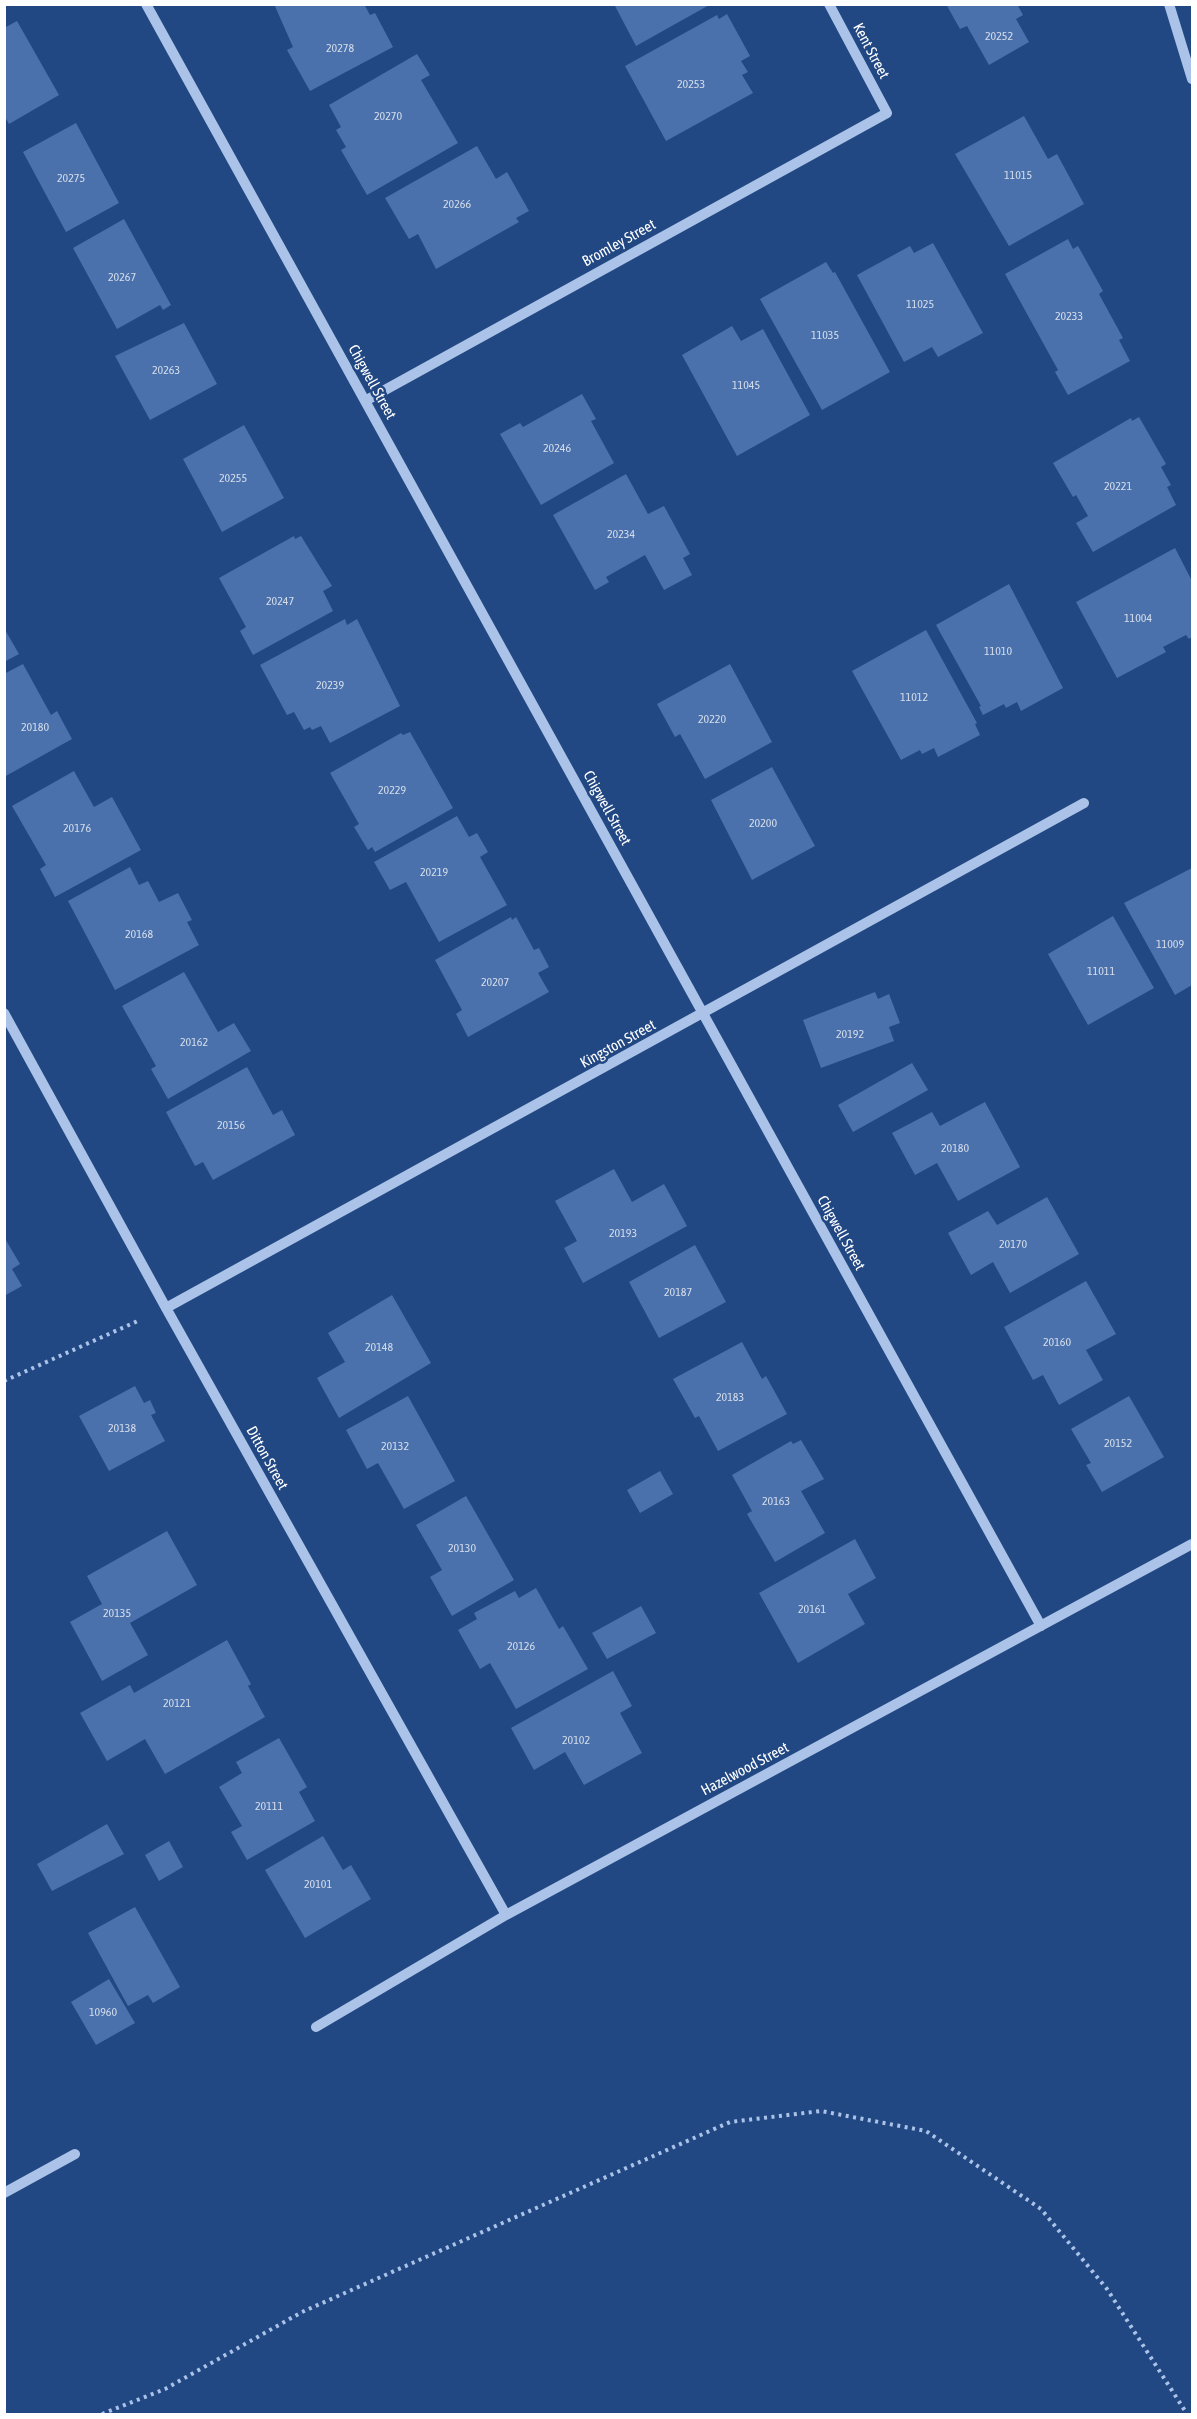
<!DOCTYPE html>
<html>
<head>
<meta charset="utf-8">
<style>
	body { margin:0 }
	#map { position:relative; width:1197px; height:2419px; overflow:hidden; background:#224883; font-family:"Asap Condensed",sans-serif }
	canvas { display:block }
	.frame { position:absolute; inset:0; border:6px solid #fff; pointer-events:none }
</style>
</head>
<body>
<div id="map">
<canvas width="1197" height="2419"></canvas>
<div class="frame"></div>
</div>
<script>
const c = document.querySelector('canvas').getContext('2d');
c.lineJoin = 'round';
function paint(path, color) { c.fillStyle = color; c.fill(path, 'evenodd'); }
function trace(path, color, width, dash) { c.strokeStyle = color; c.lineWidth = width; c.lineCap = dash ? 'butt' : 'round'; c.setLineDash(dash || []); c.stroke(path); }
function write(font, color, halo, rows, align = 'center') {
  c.font = font + ' "Asap Condensed",sans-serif'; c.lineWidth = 5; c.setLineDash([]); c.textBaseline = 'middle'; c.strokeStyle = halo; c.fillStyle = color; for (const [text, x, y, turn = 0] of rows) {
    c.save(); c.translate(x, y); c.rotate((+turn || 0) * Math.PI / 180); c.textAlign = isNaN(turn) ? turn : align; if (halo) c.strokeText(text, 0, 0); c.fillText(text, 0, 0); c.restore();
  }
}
paint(new Path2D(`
	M 274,4 L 364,4 L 370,15 L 375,13 L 393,47 L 310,91 L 287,50 L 293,47 Z
	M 614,4 L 711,4 L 636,46 Z
	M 946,4 L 1017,4 L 1023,15 L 1016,19 L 1029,42 L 989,65 L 967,26 L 960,29 Z
	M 727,14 L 750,56 L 741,61 L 748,72 L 742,75 L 753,93 L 666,141 L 625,66 L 717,15 L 719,19 Z
	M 17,21 L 59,95 L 9,124 L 4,115 L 4,28 Z
	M 417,54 L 430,75 L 421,80 L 458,143 L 367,195 L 341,150 L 346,147 L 336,130 L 341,127 L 329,105 Z
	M 1024,116 L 1048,159 L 1057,154 L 1084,204 L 1009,246 L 955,154 Z
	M 76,123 L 119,203 L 66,232 L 23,152 Z
	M 477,146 L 496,179 L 507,172 L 529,211 L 516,218 L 519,222 L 436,269 L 418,234 L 409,239 L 385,198 Z
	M 124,219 L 171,305 L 163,310 L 160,305 L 117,329 L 73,248 Z
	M 1068,239 L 1073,249 L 1078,246 L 1103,291 L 1099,294 L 1123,338 L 1119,340 L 1130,361 L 1068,395 L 1055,372 L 1058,370 L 1005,274 Z
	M 933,243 L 983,333 L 938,357 L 932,347 L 904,362 L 857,275 L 910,246 L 914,253 Z
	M 826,262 L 833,273 L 835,272 L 890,372 L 822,410 L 760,299 Z
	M 184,323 L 217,384 L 150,420 L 115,356 Z
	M 732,326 L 741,341 L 763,329 L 810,415 L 737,456 L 682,355 Z
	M 582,394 L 596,419 L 591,421 L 614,463 L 541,505 L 500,434 L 520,423 L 523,427 Z
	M 1139,417 L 1166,464 L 1161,467 L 1171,485 L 1167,487 L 1176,505 L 1093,552 L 1076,523 L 1088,516 L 1076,495 L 1073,497 L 1053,463 L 1131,418 L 1132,421 Z
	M 244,425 L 284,498 L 222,532 L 183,459 Z
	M 626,474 L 648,514 L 664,506 L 690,554 L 683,558 L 692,575 L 664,590 L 645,555 L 606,577 L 609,582 L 595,590 L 553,515 Z
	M 294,536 L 295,539 L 301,536 L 332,586 L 323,591 L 333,611 L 253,655 L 240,631 L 246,627 L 219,578 Z
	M 1175,548 L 1192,581 L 1192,637 L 1189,639 L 1186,635 L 1163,647 L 1166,652 L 1117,678 L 1076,602 Z
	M 1009,584 L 1063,688 L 1021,711 L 1017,702 L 1006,708 L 1004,704 L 983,715 L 979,707 L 981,706 L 936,625 Z
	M 345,619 L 347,625 L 357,619 L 400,706 L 330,743 L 321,726 L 312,730 L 310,727 L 304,730 L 294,712 L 287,715 L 260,665 Z
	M 4,628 L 19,654 L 4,662 Z
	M 926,630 L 977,723 L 975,724 L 980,735 L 938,757 L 934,748 L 922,754 L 920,750 L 901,760 L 852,671 Z
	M 23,664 L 51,715 L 57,711 L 72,739 L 4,777 L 4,674 Z
	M 730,664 L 772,742 L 705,779 L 680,734 L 675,737 L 657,704 Z
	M 410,732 L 453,808 L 375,852 L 372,847 L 368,850 L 354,827 L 359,824 L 330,773 L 401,733 L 403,735 Z
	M 772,767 L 815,846 L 752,880 L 711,800 Z
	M 74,771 L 94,807 L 112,797 L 141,850 L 55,897 L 40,869 L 46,865 L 12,806 Z
	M 457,816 L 469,837 L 477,833 L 488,852 L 480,857 L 507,905 L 439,942 L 406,882 L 390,890 L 374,862 Z
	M 130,867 L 139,885 L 148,881 L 159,902 L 178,893 L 192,920 L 187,922 L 199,945 L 115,990 L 68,901 Z
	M 1192,868 L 1192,985 L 1175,995 L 1124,903 Z
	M 1113,916 L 1154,988 L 1088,1025 L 1048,954 Z
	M 511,917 L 512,920 L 516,917 L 534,950 L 539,948 L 549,967 L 538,973 L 549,992 L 468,1037 L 456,1014 L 462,1010 L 435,960 Z
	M 184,972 L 218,1032 L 234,1023 L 251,1051 L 168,1099 L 151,1069 L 156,1066 L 122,1006 Z
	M 875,992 L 878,999 L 889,994 L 900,1023 L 889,1027 L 894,1041 L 821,1068 L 803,1020 Z
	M 912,1063 L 928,1090 L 853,1132 L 838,1105 Z
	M 247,1067 L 273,1115 L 282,1110 L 295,1135 L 213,1180 L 203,1162 L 195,1166 L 166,1112 Z
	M 985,1102 L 1020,1167 L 958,1201 L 937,1163 L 915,1175 L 892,1133 L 932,1112 L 940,1126 Z
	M 614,1169 L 632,1202 L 664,1184 L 687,1226 L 583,1283 L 564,1248 L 577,1241 L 555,1201 Z
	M 1047,1197 L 1079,1254 L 1010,1293 L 993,1262 L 971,1275 L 948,1233 L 988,1211 L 997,1225 Z
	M 4,1237 L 20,1264 L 12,1269 L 22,1286 L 4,1296 Z
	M 695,1245 L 726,1302 L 659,1338 L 629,1282 Z
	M 1086,1281 L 1116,1334 L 1086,1350 L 1103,1380 L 1059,1405 L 1043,1375 L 1033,1380 L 1004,1327 Z
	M 392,1295 L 431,1363 L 339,1418 L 317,1378 L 345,1362 L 328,1333 Z
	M 742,1342 L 762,1379 L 766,1376 L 787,1414 L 718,1451 L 699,1416 L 695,1418 L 673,1379 Z
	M 135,1386 L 144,1403 L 150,1400 L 156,1413 L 151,1415 L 165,1441 L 109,1471 L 79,1416 Z
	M 408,1396 L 455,1481 L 404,1509 L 378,1463 L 367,1469 L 346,1430 Z
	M 1129,1396 L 1164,1457 L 1102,1492 L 1086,1465 L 1091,1463 L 1071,1429 Z
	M 801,1440 L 824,1479 L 801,1491 L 825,1533 L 775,1562 L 747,1514 L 752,1511 L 732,1475 L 791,1441 L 793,1444 Z
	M 660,1471 L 673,1494 L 640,1513 L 627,1490 Z
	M 466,1496 L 514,1580 L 452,1616 L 430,1577 L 442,1570 L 416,1525 Z
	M 167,1531 L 197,1585 L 130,1623 L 148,1655 L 102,1681 L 70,1622 L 102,1604 L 87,1576 Z
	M 855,1539 L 876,1578 L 848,1594 L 865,1624 L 798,1663 L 759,1593 Z
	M 536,1588 L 559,1629 L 563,1626 L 588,1669 L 516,1709 L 490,1663 L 480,1669 L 458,1630 L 477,1619 L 474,1613 L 515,1591 L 519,1598 Z
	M 641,1606 L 656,1633 L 607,1659 L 592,1633 Z
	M 227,1640 L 251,1684 L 248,1686 L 265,1717 L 165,1774 L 145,1739 L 107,1761 L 80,1713 L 130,1685 L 134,1693 Z
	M 613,1671 L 632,1706 L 620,1713 L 642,1753 L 584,1785 L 565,1752 L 534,1770 L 511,1728 Z
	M 279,1738 L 307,1787 L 299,1792 L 315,1821 L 247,1860 L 231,1832 L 242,1826 L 219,1787 L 242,1773 L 236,1762 Z
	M 107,1824 L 124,1854 L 52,1891 L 37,1864 Z
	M 323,1836 L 343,1870 L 351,1865 L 371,1899 L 305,1938 L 265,1870 Z
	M 169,1841 L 183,1867 L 159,1881 L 145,1855 Z
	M 135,1907 L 180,1987 L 153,2003 L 148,1995 L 128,2006 L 88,1933 Z
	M 109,1979 L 135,2023 L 96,2045 L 71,2002 Z`), '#4b71ac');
trace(new Path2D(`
	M 4,1381 L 140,1320
	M 102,2414 L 165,2389 L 302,2312 L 730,2122 L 821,2111 L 926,2131 L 1041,2209 L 1107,2289 L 1187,2414`), '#abc3e8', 4, [3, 4.5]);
trace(new Path2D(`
	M 146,4 L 1041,1626
	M 1169,4 L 1192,79
	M 365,401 L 887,113 L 829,4
	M 4,1013 L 166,1308 L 506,1915
	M 166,1308 L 1084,803
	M 316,2027 L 506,1915 L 1192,1544
	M 4,2193 L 75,2154`), '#abc3e8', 10);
write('12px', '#d2dcea', null, [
	["20252",999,36],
	["20278",340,48],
	["20253",691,84],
	["20270",388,116],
	["11015",1018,175],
	["20275",71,178],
	["20266",457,204],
	["20267",122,277],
	["11025",920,304],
	["20233",1069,316],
	["11035",825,335],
	["20263",166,370],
	["11045",746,385],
	["20246",557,448],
	["20255",233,478],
	["20221",1118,486],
	["20234",621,534],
	["20247",280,601],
	["11004",1138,618],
	["11010",998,651],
	["20239",330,685],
	["11012",914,697],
	["20220",712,719],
	["20180",35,727],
	["20229",392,790],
	["20200",763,823],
	["20176",77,828],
	["20219",434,872],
	["20168",139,934],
	["11009",1170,944],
	["11011",1101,971],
	["20207",495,982],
	["20192",850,1034],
	["20162",194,1042],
	["20156",231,1125],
	["20180",955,1148],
	["20193",623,1233],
	["20170",1013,1244],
	["20187",678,1292],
	["20160",1057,1342],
	["20148",379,1347],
	["20183",730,1397],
	["20138",122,1428],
	["20152",1118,1443],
	["20132",395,1446],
	["20163",776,1501],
	["20130",462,1548],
	["20161",812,1609],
	["20135",117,1613],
	["20126",521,1646],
	["20121",177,1703],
	["20102",576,1740],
	["20111",269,1806],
	["20101",318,1884],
	["10960",103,2012]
]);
write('15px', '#fff', '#224883', [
	["Kent Street",871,51,62],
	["Bromley Street",619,243,-29],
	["Chigwell Street",372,382,61],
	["Chigwell Street",607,808,61],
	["Kingston Street",618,1044,-29],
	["Chigwell Street",841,1233,61],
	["Ditton Street",267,1458,61],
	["Hazelwood Street",745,1769,-28]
]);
</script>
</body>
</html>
